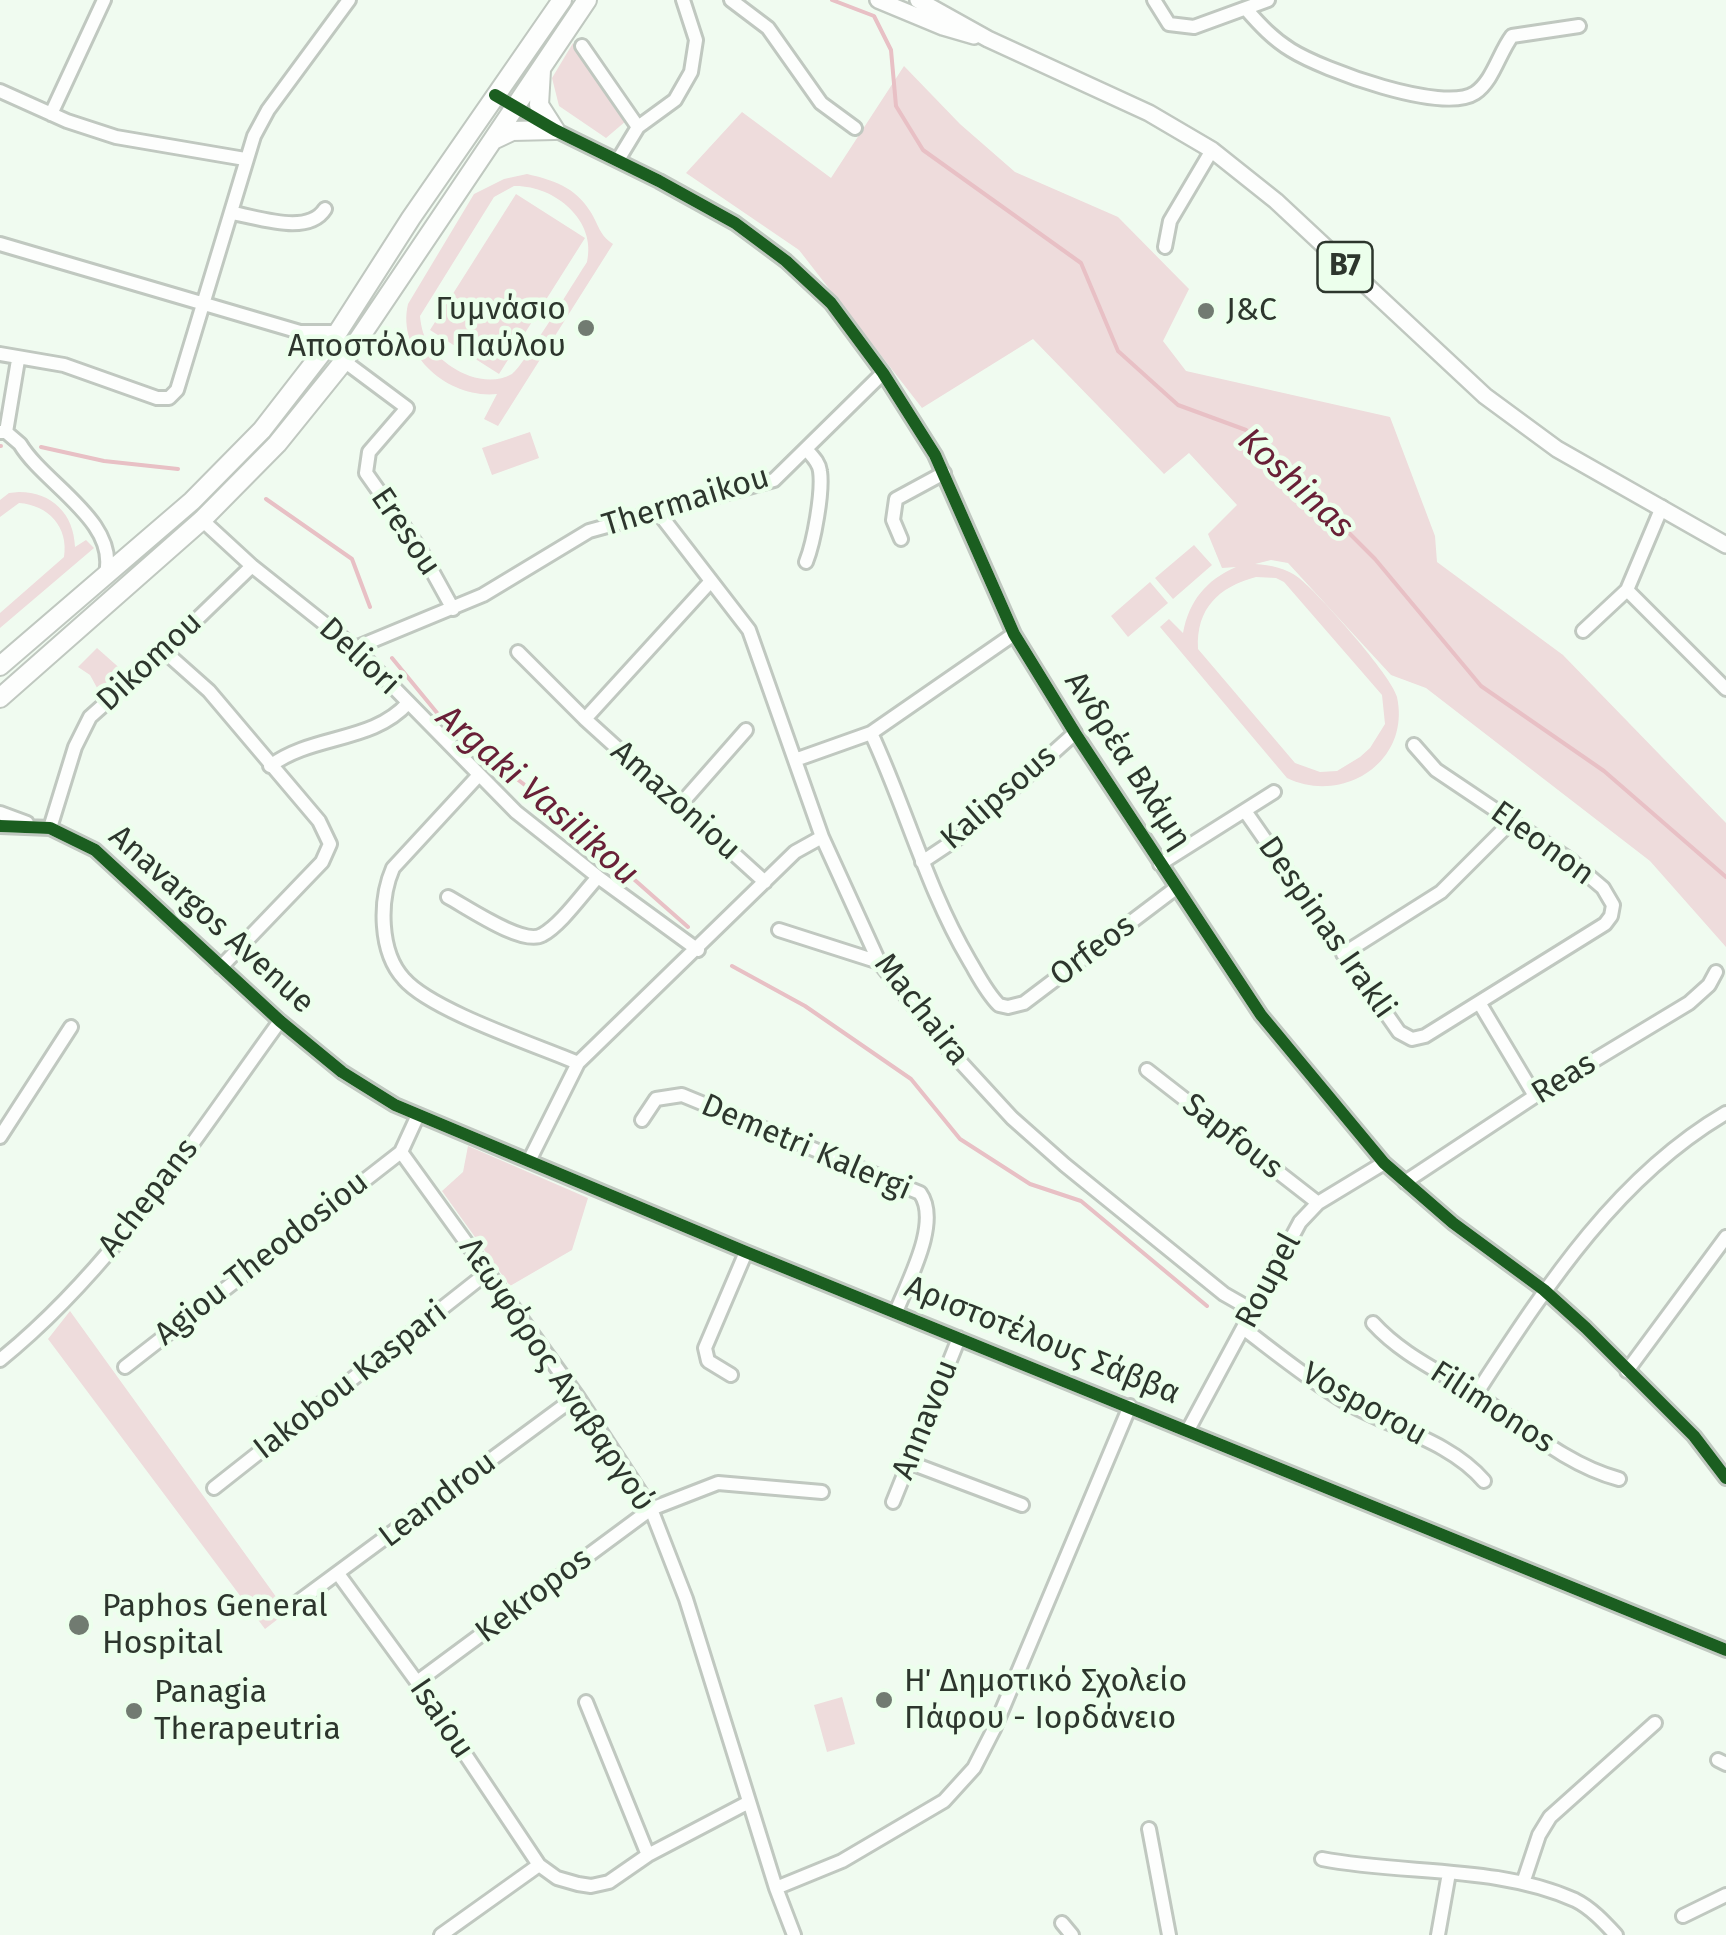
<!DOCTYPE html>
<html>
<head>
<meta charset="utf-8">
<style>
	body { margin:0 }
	canvas { display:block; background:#f0fbf0 }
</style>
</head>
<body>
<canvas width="1726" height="1935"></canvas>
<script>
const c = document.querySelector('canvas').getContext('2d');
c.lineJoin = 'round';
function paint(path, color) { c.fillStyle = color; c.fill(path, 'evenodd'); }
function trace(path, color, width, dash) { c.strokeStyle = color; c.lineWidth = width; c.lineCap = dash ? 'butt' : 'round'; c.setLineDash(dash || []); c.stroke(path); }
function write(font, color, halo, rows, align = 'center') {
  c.font = font + ' "Fira Sans",sans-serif'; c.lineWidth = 9; c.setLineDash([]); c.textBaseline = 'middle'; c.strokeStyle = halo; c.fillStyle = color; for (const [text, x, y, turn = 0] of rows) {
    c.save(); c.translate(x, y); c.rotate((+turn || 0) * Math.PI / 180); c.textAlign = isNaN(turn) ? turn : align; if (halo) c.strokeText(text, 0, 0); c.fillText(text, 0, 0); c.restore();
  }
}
paint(new Path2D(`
	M 573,43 L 626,121 L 606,138 L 559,106 L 552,78 Z
	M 904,66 L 960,124 L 1015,172 L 1118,217 L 1189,289 L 1163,341 L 1186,371 L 1390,417 L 1435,536 L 1437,562 L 1563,655 L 1726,823 L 1726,947 L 1650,861 L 1426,688 L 1391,675 L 1288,563 L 1271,560 L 1255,564 C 1271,565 1286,568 1299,578 C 1319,594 1392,676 1397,697 C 1411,762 1343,805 1287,778 L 1160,627 L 1169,619 L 1183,633 C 1189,601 1206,580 1236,567 L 1222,568 L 1208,534 L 1237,505 L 1189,453 L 1164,474 L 1033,339 L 922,408 L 799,250 L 686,173 L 742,112 L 831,178 ZM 1256,577 L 1276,578 L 1284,582 L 1382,695 L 1385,724 L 1370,748 L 1360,757 L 1337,771 L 1320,772 L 1295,763 L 1198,649 C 1196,608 1219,587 1256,577 Z
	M 527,174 C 553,180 575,187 590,211 C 599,225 599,235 613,244 L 498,426 L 484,419 L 497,394 C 449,399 396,355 408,304 L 474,194 L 504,179 ZM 514,186 C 554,185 597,220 587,262 C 575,280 523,367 512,374 C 493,385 468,378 452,367 C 432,353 422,340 420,316 L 494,197 Z
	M 516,194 L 585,238 L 499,374 L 430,330 Z
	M 530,432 L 539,458 L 492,475 L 482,448 Z
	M 19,492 C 52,492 74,514 75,547 L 86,540 L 94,548 L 0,628 L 0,613 L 64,557 C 69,527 48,505 19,503 L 0,517 L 0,500 L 9,493 Z
	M 1194,545 L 1212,565 L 1173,599 L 1155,578 Z
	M 1150,582 L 1168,603 L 1128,637 L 1111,616 Z
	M 97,648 L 124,672 L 101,695 L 90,675 L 78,667 Z
	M 468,1146 L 588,1198 L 572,1250 L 510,1286 L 442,1191 L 463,1172 Z
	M 70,1311 L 287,1612 L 265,1629 L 48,1339 Z
	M 842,1697 L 855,1744 L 827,1752 L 814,1705 Z`), '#eedcdc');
trace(new Path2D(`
	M 832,0 L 874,16 L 891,50 L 896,106 L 923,150 L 1081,263 L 1118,351 L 1178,405 L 1246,430 L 1375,559 L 1481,686 L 1604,771 L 1726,877
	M 0,446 L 1,446
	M 41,447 L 104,461 L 178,469
	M 266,499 L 352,559 L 370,607
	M 392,658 L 447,725 L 543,799 L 688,927
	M 732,966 L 805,1006 L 911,1079 L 960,1139 L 1030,1184 L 1081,1201 L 1207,1306`), '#e8c0c5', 4);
const minor = new Path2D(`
	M 731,0 L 768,28 L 821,103 L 855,128
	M 1154,0 L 1169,24 L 1194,27 L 1268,0
	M 1246,9 C 1260,25 1273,39 1291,50 C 1323,70 1443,114 1475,93 C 1493,81 1499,53 1512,36 L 1579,26
	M 582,46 L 638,127
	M 0,91 L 67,121 L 116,137 L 245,159
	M 495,95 L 555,130 L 659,181 L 735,223 L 786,261 L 831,303 L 883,373 L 935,455 L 1014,634 L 1075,733 L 1261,1015 L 1384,1163 L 1453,1223 L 1544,1290 L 1586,1328 L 1694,1436 L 1726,1478
	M 51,114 L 104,0
	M 618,160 L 638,127 L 675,100 L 691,72 L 696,40 L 683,0
	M 232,213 C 258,217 308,236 325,209
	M 0,244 L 300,332 L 338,332
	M 1165,247 L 1170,221 L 1212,150
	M 0,354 L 64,365 L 157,398 L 169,398 L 177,390 L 254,136 L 268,110 L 349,0
	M 344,361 L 407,408 L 369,452 L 366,473 L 421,551 L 453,609
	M 0,432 L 6,432 L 20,444 C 44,484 118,521 106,573
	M 6,432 L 18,360
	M 658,512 L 749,630 L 822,837 L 879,962 L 943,1043 L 1012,1118 L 1065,1165 L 1224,1294 L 1252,1310
	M 202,520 L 252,566 L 355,648 L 516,812 L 598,877 L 698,950
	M 901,539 L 893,520 L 896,499 L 944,473
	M 806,562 C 814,542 823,492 820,471 C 819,462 812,456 807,450
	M 1627,590 L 1726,689
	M 1583,631 L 1627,590 L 1662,507
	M 355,648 L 483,595 L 589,531 L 774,480 L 883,373
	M 164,651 L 209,691 L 319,821 L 330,844 L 322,862 L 221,967
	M 518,652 L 585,719 L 765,882
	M 585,719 L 711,581
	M 871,733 C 906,808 927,889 969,960 C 978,975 986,992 999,1005 L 1008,1007 L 1024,1003 L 1176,888
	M 795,760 L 871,733 L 1014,634
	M 270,766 C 313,734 372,743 408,703
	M 478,776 L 393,868 C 379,900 379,952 404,979 C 432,1011 536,1045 578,1063
	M 680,805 L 746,730
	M 1245,811 L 1399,1032 L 1412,1039 L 1425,1036 L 1605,924 L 1611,916 L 1613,905 L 1603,888 L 1570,860 L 1436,770 L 1414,745
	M 0,813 L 27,823
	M 0,826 L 50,828 L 95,850 L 280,1021 L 342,1072 L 395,1105 L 746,1252 L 1726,1650
	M 50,828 L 75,747 L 90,717 L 164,651 L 252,566
	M 922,862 L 958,838 L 1075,733
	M 1160,864 L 1274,792
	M 448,897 C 467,907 523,946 542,935 C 561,925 583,893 598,877
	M 779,930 L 879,962
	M 1343,954 L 1441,892 L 1512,821
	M 1480,1004 L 1535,1096
	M 1147,1070 L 1318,1203
	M 642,1120 L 656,1099 L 682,1095 L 920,1193 C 941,1222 908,1281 896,1312
	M 0,1137 L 71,1027
	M 401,1152 L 577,1396 L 651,1509 L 686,1599 L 776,1888 L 794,1935
	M 529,1161 L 578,1063 L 795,852 L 822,837
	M 1405,1182 L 1535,1096 L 1689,1003 L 1709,985 L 1716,972
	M 1373,1323 C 1401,1354 1439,1371 1474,1393 C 1521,1423 1563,1464 1619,1479
	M 1243,1328 C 1276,1353 1309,1380 1344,1401 C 1390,1428 1449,1440 1484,1481
	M 0,1360 C 115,1267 194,1139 280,1021
	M 125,1367 L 401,1152 L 418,1115
	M 1627,1371 L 1726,1237
	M 731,1375 L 708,1361 L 705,1348 L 746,1252
	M 1476,1394 C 1544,1290 1615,1178 1726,1113
	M 1188,1430 L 1300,1222 L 1318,1203 L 1384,1163
	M 908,1462 L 1022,1505
	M 214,1488 L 488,1272
	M 893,1502 L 959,1338
	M 339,1575 L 417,1682 L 539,1865 L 557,1878 L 578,1884 L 591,1886 L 609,1882 L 648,1855 L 749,1802
	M 298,1602 L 577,1396
	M 417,1682 L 651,1509 L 718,1483 L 822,1492
	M 586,1702 L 648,1855
	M 1718,1760 L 1726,1764
	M 1149,1829 L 1169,1935
	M 1322,1859 C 1405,1875 1497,1865 1575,1900 C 1591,1908 1604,1922 1616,1935
	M 1523,1883 L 1539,1835 L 1550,1817 L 1655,1723
	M 776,1888 L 842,1861 L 944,1801 L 974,1768 L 994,1729 L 1130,1406
	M 1683,1916 L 1726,1895
	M 1062,1923 L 1072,1935
	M 441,1935 L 539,1865
	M 1438,1935 L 1449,1873`);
const major = new Path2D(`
	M 878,0 L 943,27 L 974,36
	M 918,0 L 988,39 L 1149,113 L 1212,150 L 1276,201 L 1485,396 L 1557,449 L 1726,545`);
const highway = new Path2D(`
	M 541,70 L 539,105 L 555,130
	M 493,140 L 512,131 L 555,130
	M 0,666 L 192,501 L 262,430 L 338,332 L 411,218 L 562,0
	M 0,698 L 202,520 L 277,444 L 344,361 L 587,0`);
trace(minor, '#c0c8c0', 18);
trace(major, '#c0c8c0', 20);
trace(highway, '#c0c8c0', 22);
trace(minor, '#fdfefd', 12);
trace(major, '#fdfefd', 15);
trace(highway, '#fdfefd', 18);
trace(new Path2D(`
	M 495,95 L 555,130 L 659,181 L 735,223 L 786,261 L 831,303 L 883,373 L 935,455 L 1014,634 L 1075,733 L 1261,1015 L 1384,1163 L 1453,1223 L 1544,1290 L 1586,1328 L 1694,1436 L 1726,1478
	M 0,826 L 50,828 L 95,850 L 280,1021 L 342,1072 L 395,1105 L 746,1252 L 1726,1650`), '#1b5e20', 12);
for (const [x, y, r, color] of [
	[1206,311,10,"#717b71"],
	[586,328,10,"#717b71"],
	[79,1625,12,"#717b71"],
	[884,1700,10,"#717b71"],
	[134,1711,10,"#717b71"]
]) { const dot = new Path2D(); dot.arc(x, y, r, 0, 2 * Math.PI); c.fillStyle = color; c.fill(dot); trace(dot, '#ecffec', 4); }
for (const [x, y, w] of [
	[1345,267,55]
]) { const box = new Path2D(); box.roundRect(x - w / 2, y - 25, w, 50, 8); c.fillStyle = '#ecffec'; c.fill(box); trace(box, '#2d362d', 2.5); }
write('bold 30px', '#2d362d', null, [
	["B7",1345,267]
]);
write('32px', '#2d362d', '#ecffec', [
	["Γυμνάσιο",566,310,"right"],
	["Αποστόλου Παύλου",566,347,"right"],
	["J&C",1226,311],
	["Paphos General",102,1607],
	["Hospital",102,1644],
	["Η΄ Δημοτικό Σχολείο",904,1682],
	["Πάφου - Ιορδάνειο",904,1719],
	["Panagia",154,1693],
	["Therapeutria",154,1730]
], 'left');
write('32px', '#2d362d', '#ecffec', [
	["Thermaikou",686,502,-17],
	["Eresou",405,532,56],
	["Deliori",359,657,43],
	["Dikomou",150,662,-43],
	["Ανδρέα Βλάμη",1127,761,57],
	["Kalipsous",999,798,-41],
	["Amazoniou",675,801,42],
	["Eleonon",1542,844,36],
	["Anavargos Avenue",211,920,42],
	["Despinas Irakli",1326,928,55],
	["Orfeos",1093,951,-37],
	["Machaira",921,1010,52],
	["Reas",1564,1079,-32],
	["Sapfous",1232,1137,38],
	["Demetri Kalergi",806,1148,23],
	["Achepans",149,1198,-52],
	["Agiou Theodosiou",262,1259,-38],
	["Roupel",1269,1281,-62],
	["Αριστοτέλους Σάββα",1042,1341,22],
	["Λεωφόρος Αναβαργού",556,1375,56],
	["Iakobou Kaspari",351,1381,-38],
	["Vosporou",1364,1405,29],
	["Filimonos",1492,1408,33],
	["Annavou",926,1420,-68],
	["Leandrou",438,1500,-37],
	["Kekropos",534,1596,-37],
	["Isaiou",441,1719,56]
]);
write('italic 35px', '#692037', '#ecffec', [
	["Koshinas",1295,484,43],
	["Argaki Vasilikou",537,796,41]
]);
</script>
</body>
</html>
